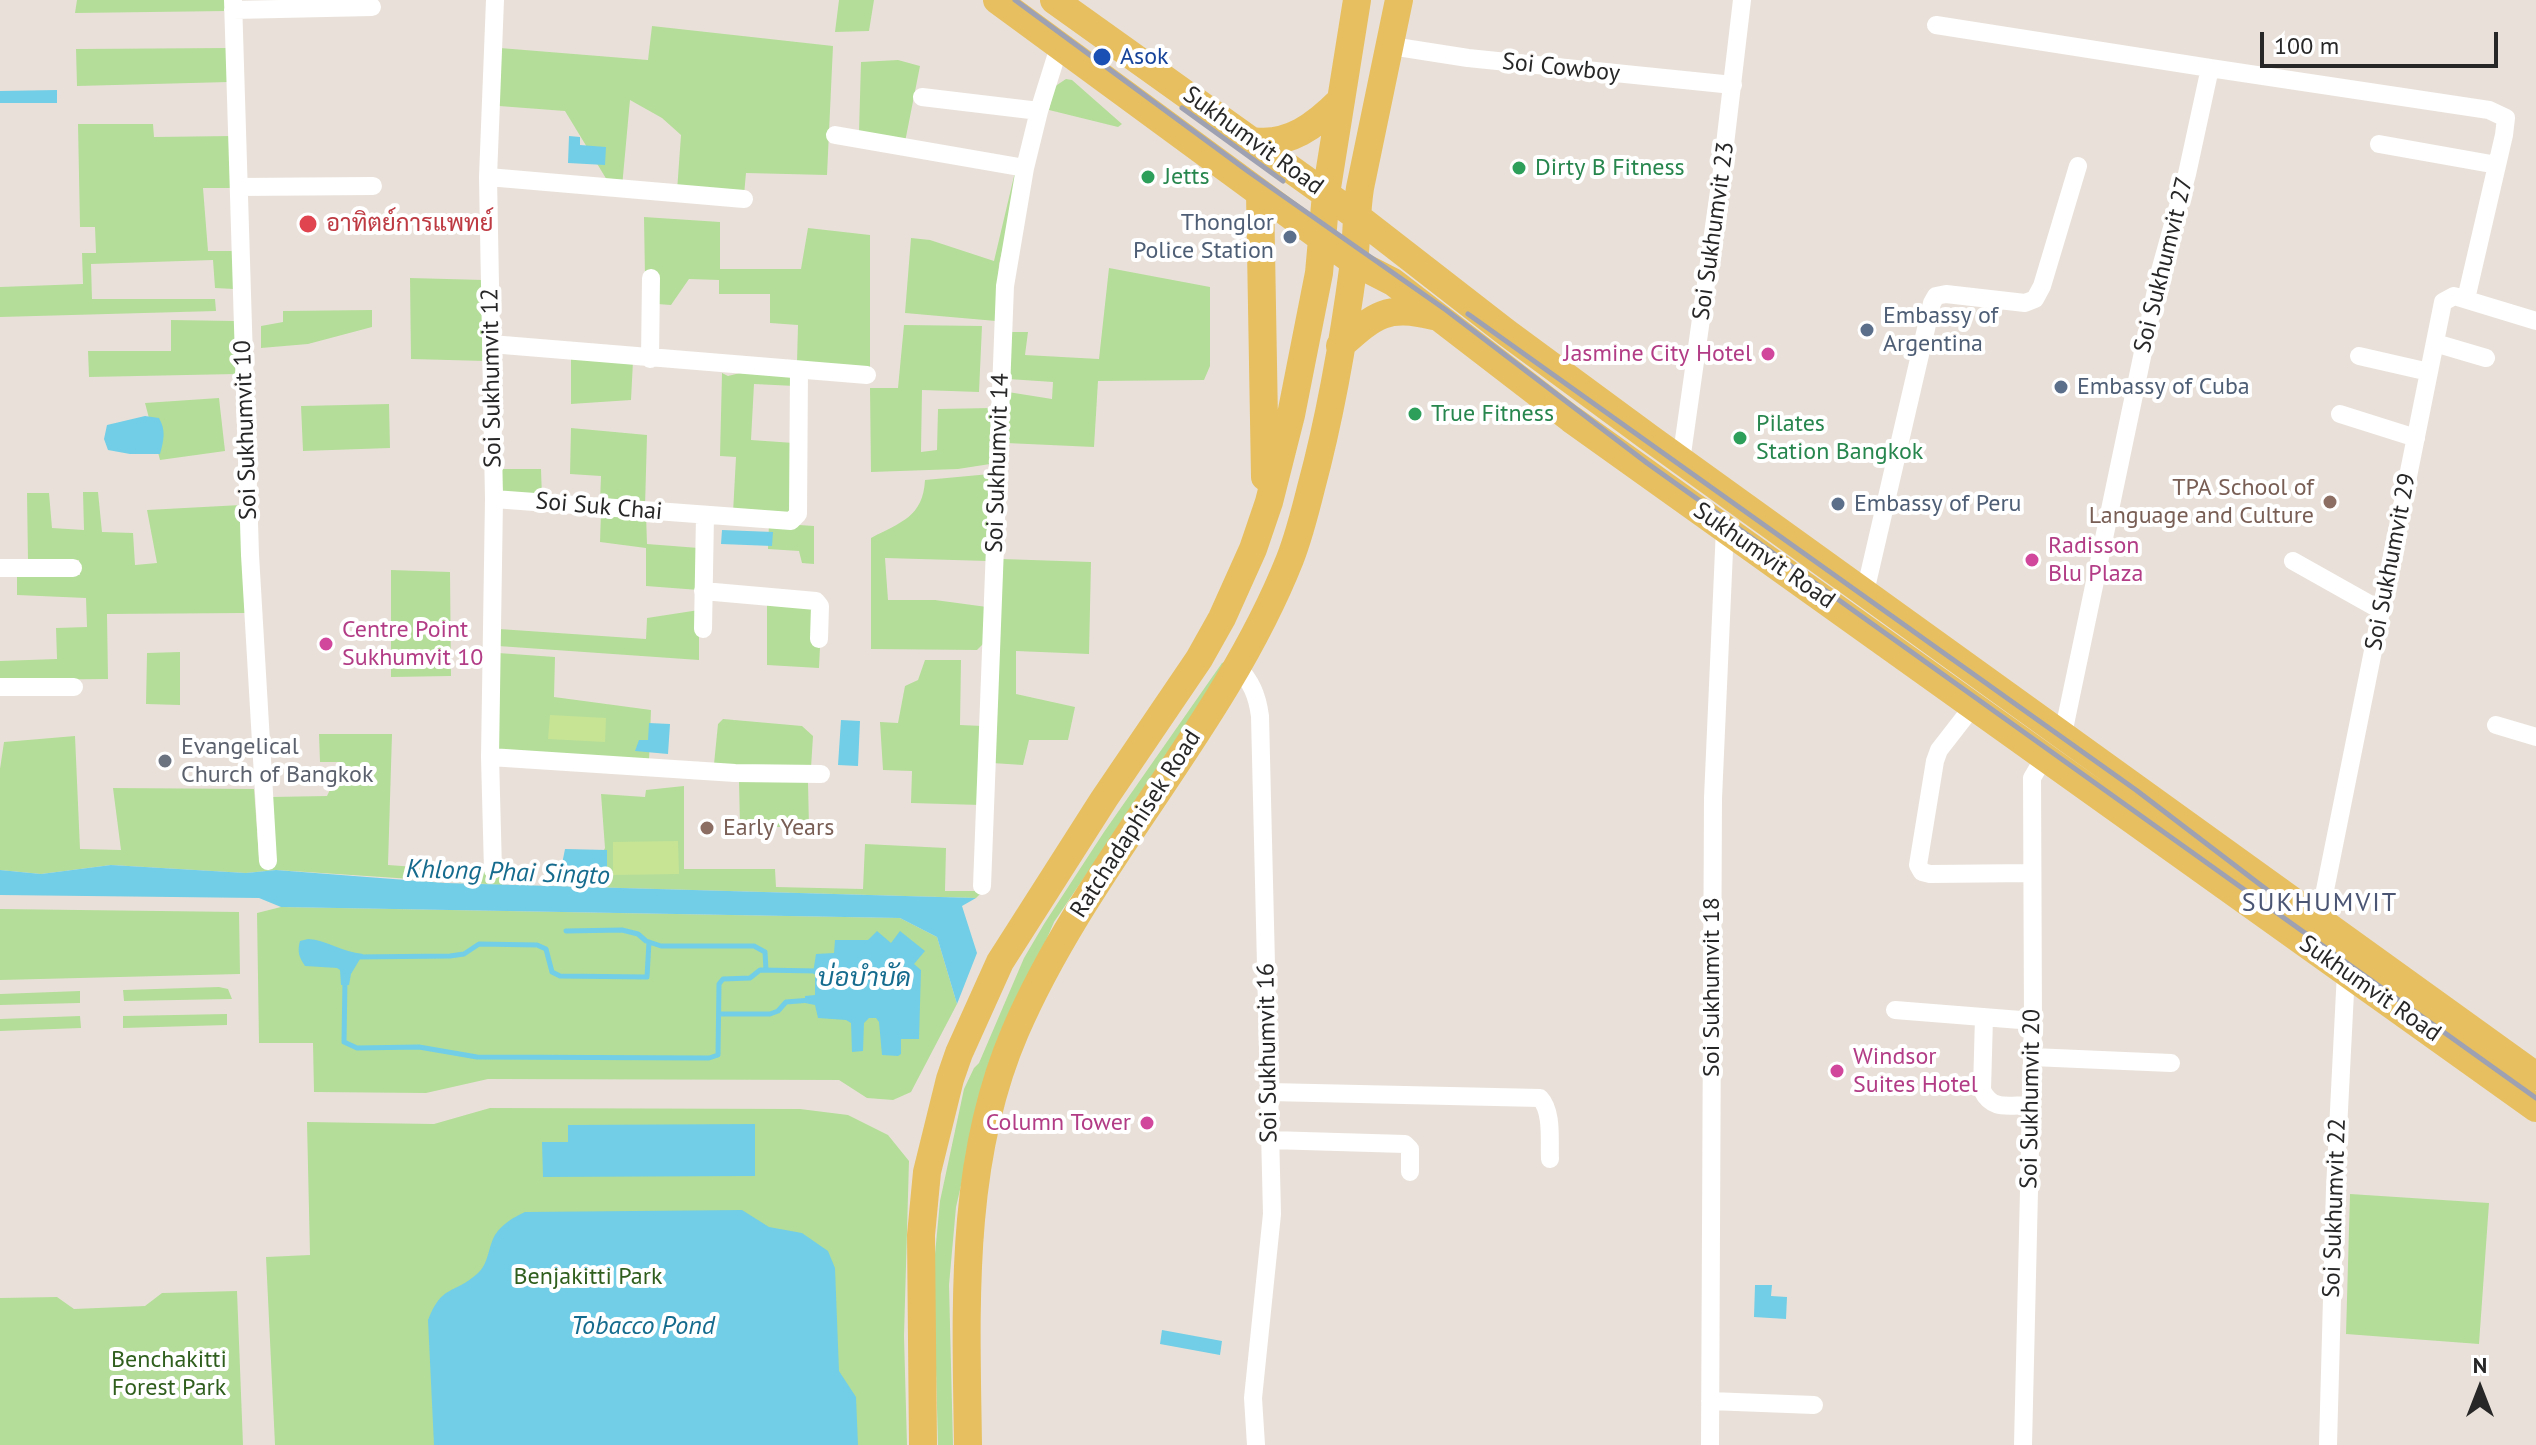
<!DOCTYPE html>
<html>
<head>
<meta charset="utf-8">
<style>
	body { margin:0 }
	#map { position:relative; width:2536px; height:1445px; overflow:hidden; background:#e9e1d9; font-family:"PT Sans",sans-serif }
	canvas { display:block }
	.north { position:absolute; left:2440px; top:1349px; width:80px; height:80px; -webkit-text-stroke:6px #fff; paint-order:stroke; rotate:0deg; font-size:22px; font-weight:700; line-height:32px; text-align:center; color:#272727 }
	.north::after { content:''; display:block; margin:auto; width:28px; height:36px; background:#272727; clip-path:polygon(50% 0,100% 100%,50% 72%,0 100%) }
	.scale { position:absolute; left:2260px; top:32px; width:238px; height:36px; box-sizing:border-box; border:4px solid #272727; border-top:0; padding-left:10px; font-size:24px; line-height:28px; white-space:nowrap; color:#272727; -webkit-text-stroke:6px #fff; paint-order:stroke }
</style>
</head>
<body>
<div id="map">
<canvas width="2536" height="1445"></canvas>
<div class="north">N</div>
<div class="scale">100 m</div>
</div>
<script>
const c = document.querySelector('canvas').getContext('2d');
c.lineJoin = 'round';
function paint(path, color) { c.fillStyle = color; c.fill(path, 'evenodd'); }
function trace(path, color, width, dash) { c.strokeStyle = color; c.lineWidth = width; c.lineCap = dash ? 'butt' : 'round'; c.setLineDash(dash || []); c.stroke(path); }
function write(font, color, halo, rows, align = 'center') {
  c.font = font + ' "PT Sans",Sarabun,sans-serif'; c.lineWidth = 8; c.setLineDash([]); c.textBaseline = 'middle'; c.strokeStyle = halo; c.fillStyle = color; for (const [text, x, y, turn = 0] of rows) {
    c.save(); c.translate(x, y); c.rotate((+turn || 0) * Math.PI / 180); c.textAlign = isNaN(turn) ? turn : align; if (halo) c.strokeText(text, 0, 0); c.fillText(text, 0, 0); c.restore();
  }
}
paint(new Path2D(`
	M 77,0 L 227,0 L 227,11 L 75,13 Z
	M 839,0 L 874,0 L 869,31 L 835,32 Z
	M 652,26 L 833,46 L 827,175 L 746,173 L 744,195 L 677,191 L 681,135 L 662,118 L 630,100 L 622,187 L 610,185 L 565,111 L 499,106 L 500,48 L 648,60 Z
	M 228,48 L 229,82 L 77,86 L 76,49 Z
	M 898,60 L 920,66 L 905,142 L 859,132 L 861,62 Z
	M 1066,79 L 1072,80 L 1122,124 L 1118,127 L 1049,110 L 1054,87 Z
	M 78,124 L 153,124 L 154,137 L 231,136 L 232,188 L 203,188 L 208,251 L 234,251 L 234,289 L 215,288 L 213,260 L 91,264 L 92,299 L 215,299 L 216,311 L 0,317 L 0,287 L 83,284 L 82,253 L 96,253 L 95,227 L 80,227 Z
	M 1015,172 L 1021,173 L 999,264 L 996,321 L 905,313 L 911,238 L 930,240 L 994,261 Z
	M 644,217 L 720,222 L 720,269 L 801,269 L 808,228 L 870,235 L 870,371 L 797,363 L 798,325 L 770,323 L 770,294 L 719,294 L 719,280 L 689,279 L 671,305 L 657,304 L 645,278 Z
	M 1109,268 L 1210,287 L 1210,366 L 1204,380 L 1098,381 L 1094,447 L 1006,443 L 1008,392 L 1052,399 L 1053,382 L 1008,379 L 1011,332 L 1028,332 L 1025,355 L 1099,359 Z
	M 410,278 L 484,280 L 486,361 L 411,359 Z
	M 372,310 L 372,327 L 308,344 L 261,348 L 261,326 L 283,322 L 283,311 Z
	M 171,320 L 235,321 L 236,374 L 89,377 L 88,351 L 171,351 Z
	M 904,325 L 982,326 L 979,392 L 922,390 L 921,452 L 937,450 L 938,409 L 991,408 L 990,464 L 958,469 L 871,472 L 870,388 L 898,388 Z
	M 571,356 L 633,361 L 631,400 L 571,404 Z
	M 722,373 L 728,376 L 740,373 L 793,375 L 795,386 L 754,384 L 751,440 L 794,443 L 794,511 L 788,518 L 733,513 L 736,457 L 720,456 Z
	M 219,398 L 225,451 L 160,460 L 145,403 Z
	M 389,404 L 390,448 L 303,451 L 301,406 Z
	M 571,428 L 647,435 L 645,507 L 600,503 L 601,476 L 570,474 Z
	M 498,469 L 541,469 L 542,498 L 504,495 Z
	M 990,474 L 988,561 L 885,558 L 888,600 L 935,600 L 987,607 L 985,642 L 977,650 L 871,649 L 871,538 C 901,522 923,517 925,480 Z
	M 83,492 L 98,492 L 102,532 L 133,533 L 135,565 L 157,563 L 147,510 L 241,505 L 246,613 L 107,614 L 108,679 L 0,680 L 0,661 L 57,659 L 56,628 L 87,627 L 86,598 L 17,595 L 17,576 L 80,575 L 79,560 L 28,561 L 27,493 L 49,493 L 52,528 L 84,530 Z
	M 601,511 L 646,514 L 647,544 L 699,548 L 699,590 L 646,586 L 646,548 L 600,542 Z
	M 769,523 L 814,526 L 814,564 L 802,563 L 799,551 L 768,549 Z
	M 1002,559 L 1091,562 L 1089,654 L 1016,651 L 1016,694 L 1075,707 L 1068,740 L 1029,740 L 1023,765 L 992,763 Z
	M 391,570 L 450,572 L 451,676 L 391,677 Z
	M 767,601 L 810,602 L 820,647 L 819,668 L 767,665 Z
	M 699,610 L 699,660 L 498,646 L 499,629 L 646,639 L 647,618 Z
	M 180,652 L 180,705 L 146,704 L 147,653 Z
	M 498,653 L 555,657 L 554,697 L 651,710 L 649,761 L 496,751 Z
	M 925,660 L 961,660 L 960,725 L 983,726 L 981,805 L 911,803 L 912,771 L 883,770 L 880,722 L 898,723 L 905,686 L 918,680 Z
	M 1227,661 L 1224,671 L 1054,922 L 985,1082 L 956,1207 L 949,1285 L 953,1445 L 938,1445 L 935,1332 L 935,1254 L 940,1201 L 964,1089 L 974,1068 L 979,1063 L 1024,958 L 1044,924 L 1104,832 L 1222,663 Z
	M 723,719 L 802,726 L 813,736 L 811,768 L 714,764 L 718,724 Z
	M 319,734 L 392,734 L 388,865 L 500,873 L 502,885 L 276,870 L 246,873 L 111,865 L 41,874 L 0,870 L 0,769 L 4,742 L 75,736 L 80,849 L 121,850 L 113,788 L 254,789 L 259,857 L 271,797 L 327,796 L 343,762 L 320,762 Z
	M 739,781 L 808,782 L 809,827 L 740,827 Z
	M 684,786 L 684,869 L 775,869 L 776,887 L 863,889 L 865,844 L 946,848 L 945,891 L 983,891 L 976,898 L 586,887 L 605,848 L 601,794 L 645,797 L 646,790 Z
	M 281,907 L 900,918 L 937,937 L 957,1004 L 911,1092 L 893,1100 L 867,1098 L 839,1080 L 488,1079 L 426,1093 L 314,1092 L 313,1043 L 259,1043 L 257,913 Z
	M 0,909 L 239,912 L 240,974 L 0,980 Z
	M 219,987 L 228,989 L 232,999 L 124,1001 L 123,990 Z
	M 80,991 L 80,1003 L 0,1005 L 0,994 Z
	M 227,1014 L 227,1025 L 123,1028 L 123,1016 Z
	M 80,1016 L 81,1028 L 0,1031 L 0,1019 Z
	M 490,1108 L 800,1109 L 848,1115 L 888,1135 L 909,1161 L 904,1336 L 907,1445 L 275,1445 L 266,1257 L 310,1255 L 307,1122 L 434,1124 Z
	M 2350,1194 L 2489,1203 L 2479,1344 L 2346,1334 Z
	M 237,1291 L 243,1445 L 0,1445 L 0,1298 L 57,1297 L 74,1309 L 145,1306 L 162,1293 Z`), '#b4dd99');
paint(new Path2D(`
	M 550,715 L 606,718 L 605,742 L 548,739 Z
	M 678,841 L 679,874 L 613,875 L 613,842 Z`), '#c7e495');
paint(new Path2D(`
	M 57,90 L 57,103 L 0,103 L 0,91 Z
	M 569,136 L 580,137 L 580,145 L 606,147 L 605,165 L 568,163 Z
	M 145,416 L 159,418 C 166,430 164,440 160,454 L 130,454 L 108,450 L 104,439 L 107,425 Z
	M 722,530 L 773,532 L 772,546 L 721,544 Z
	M 841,720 L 860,721 L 858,766 L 838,765 Z
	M 649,723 L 670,724 L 668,754 L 635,751 L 639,740 L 648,740 Z
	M 565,849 L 607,850 L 607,869 L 567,869 L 562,864 Z
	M 111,865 L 246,873 L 276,870 L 445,883 L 976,898 L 962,906 L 977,953 L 957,1004 L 937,937 L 900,918 L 281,907 L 259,898 L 0,895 L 0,870 L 41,874 Z
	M 877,931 L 891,943 L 900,931 L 925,951 L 914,964 L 921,970 L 919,1039 L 901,1039 L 901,1054 L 898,1056 L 882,1055 L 879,1022 L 876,1018 L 869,1018 L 864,1023 L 863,1051 L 852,1052 L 851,1023 L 846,1020 L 818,1018 L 815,1005 L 805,1003 L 805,996 L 815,995 L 815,975 L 813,973 L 816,954 L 834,953 L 835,940 L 868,940 Z
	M 308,939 C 327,940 342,952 363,954 L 351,974 L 349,985 L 341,985 L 340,970 L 337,968 L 305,966 C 299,957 297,952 300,941 Z
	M 755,1124 L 755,1176 L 543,1177 L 542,1142 L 568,1142 L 568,1125 Z
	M 742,1210 L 769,1227 L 802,1233 L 828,1251 L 835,1268 L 839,1371 L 856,1397 L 858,1445 L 434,1445 L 428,1320 C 442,1284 453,1295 477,1274 C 489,1264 488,1247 495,1235 C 502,1224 514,1217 525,1212 Z
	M 1755,1285 L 1772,1285 L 1771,1296 L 1787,1297 L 1786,1319 L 1754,1317 Z
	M 1162,1330 L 1222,1341 L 1220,1355 L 1160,1344 Z`), '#72cee6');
trace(new Path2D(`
	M 566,931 L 622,930 L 638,934 L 646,941 L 661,946 L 754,946 L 765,952 L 766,970
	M 355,957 L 450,956 L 464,954 L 479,944 L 537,945 L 546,949 L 552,972 L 560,976 L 647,977 L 649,942
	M 345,979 L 344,1042 L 357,1048 L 419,1047 L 477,1057 L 709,1058 L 718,1055 L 719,984 L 723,979 L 750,978 L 760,970 L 818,971
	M 719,1014 L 770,1014 L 778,1011 L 786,1002 L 811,1000`), '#72cee6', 5);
trace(new Path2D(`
	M 233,0 L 250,555 L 268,861
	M 233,10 L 372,7
	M 1936,25 L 2210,68 L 2187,174 L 2160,271 L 2063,734
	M 1391,48 L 1404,48 L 1468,58 L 1733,85
	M 2210,68 L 2489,110 L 2506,118 L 2504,135 L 2466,299
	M 922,97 L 1039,111
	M 835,135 L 1025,168
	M 2379,144 L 2497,165
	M 488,177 L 744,199
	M 239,187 L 373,186
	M 2435,343 L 2486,358
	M 491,344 L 867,375
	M 2359,356 L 2429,372
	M 650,359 L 651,278
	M 2340,414 L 2416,438
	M 1681,461 L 1722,170 L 1742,0
	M 494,499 L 791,521 L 798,514 L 799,370
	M 2293,561 L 2382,611
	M 0,568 L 73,568
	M 703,591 L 816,601 L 820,606 L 819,639
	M 1865,592 L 1932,303 L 1936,296 L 1946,294 L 2025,303 L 2035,299 L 2042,286 L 2078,166
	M 703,629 L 705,515
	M 1237,666 C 1251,682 1257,694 1260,716 L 1272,1214 L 1253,1398 L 1256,1445
	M 0,687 L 74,687
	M 1974,705 L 1939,750 L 1935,761 L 1918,865 L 1922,872 L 1930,874 L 2032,873
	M 2496,725 L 2536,737
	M 490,757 L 735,773 L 821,774
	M 493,870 L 490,757 L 494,499 L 488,177 L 495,0
	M 982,886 L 1005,286 L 1025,168 L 1039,111 L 1059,47
	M 2319,920 L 2443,302 L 2454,296 L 2536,321
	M 1895,1010 L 2033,1021
	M 1984,1017 L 1982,1090 C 1992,1111 2008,1105 2029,1105
	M 2032,1057 L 2171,1063
	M 1269,1092 L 1540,1098 C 1553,1112 1549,1141 1550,1159
	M 1270,1140 L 1405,1144 L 1410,1149 L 1410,1172
	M 1710,1401 L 1814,1405
	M 1710,1445 L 1713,798 L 1725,528
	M 2023,1445 L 2033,1021 L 2032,778 L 2045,756
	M 2328,1445 L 2335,1189 L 2346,972`), '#fff', 18);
trace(new Path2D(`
	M 997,0 L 1354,262 L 1393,282 L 1571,419 L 2536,1108
	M 1054,0 L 1355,215 L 1507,333 L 1651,439 L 2536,1076
	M 1253,141 C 1289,146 1316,125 1340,101
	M 1260,193 L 1265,477
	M 1340,346 C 1376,314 1386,305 1434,316
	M 923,1445 L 921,1235 L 927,1172 L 950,1079 L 959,1053 L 1000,962 L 1104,799 L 1199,659 L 1222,618 L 1253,549 L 1269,502 L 1291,415 L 1319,273 L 1326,194 L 1357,0
	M 968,1445 C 966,1307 959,1162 1015,1032 C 1087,865 1223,728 1290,559 C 1299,536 1305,512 1311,488 C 1331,414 1344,338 1354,262 C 1357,237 1356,213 1360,188 L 1399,0`), '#e7bf61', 28);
trace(new Path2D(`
	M 1015,0 L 1249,172 L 1446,310 L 1647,463 L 2536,1098
	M 1182,108 L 1283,181
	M 1468,314 L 2136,790 L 2279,899`), '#9da1b1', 5);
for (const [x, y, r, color] of [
	[1102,57,10,"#1a4fb4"],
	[1519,168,8,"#2e9e5b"],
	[1148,177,8,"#2e9e5b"],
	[308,224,10,"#e0444e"],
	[1290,237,8,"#5c6f8a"],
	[1867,330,8,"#5c6f8a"],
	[1768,354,8,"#d1479c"],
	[2061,387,8,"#5c6f8a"],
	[1415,414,8,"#2e9e5b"],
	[1740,438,8,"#2e9e5b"],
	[2330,502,8,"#8d6e63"],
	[1838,504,8,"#5c6f8a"],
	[2032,560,8,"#d1479c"],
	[326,644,8,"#d1479c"],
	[165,761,8,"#6b7280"],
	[707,828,8,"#8d6e63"],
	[1837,1071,8,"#d1479c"],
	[1147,1123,8,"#d1479c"]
]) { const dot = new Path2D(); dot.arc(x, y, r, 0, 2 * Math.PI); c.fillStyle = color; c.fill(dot); trace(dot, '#fff', 3); }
write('24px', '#164399', '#fff', [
	["Asok",1120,57]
], 'left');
write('24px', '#272727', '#fff', [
	["Soi Cowboy",1561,68,6],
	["Sukhumvit Road",1253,141,36],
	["Soi Sukhumvit 23",1714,231,-82],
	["Soi Sukhumvit 27",2164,265,-76],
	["Soi Sukhumvit 12",492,378,-91],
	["Soi Sukhumvit 10",246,430,-92],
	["Soi Sukhumvit 14",998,463,-88],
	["Soi Suk Chai",599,507,5],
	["Sukhumvit Road",1764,556,35],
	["Soi Sukhumvit 29",2391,562,-79],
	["Ratchadaphisek Road",1136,824,-57],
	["Soi Sukhumvit 18",1712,987,-90],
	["Sukhumvit Road",2370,989,35],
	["Soi Sukhumvit 16",1268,1053,-91],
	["Soi Sukhumvit 20",2031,1099,-89],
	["Soi Sukhumvit 22",2335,1208,-88]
]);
write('24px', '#27864d', '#fff', [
	["Dirty B Fitness",1535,168],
	["Jetts",1164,177],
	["True Fitness",1431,414],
	["Pilates",1756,424],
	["Station Bangkok",1756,452]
], 'left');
write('24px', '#4e5e75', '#fff', [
	["Thonglor",1274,223,"right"],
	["Police Station",1274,251,"right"],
	["Embassy of",1883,316],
	["Argentina",1883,344],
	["Embassy of Cuba",2077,387],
	["Embassy of Peru",1854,504]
], 'left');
write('24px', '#be3a42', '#fff', [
	["อาทิตย์การแพทย์",326,224]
], 'left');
write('24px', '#b23c85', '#fff', [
	["Jasmine City Hotel",1752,354,"right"],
	["Radisson",2048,546],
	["Blu Plaza",2048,574],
	["Centre Point",342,630],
	["Sukhumvit 10",342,658],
	["Windsor",1853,1057],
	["Suites Hotel",1853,1085],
	["Column Tower",1131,1123,"right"]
], 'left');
write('24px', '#785e54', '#fff', [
	["TPA School of",2314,488],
	["Language and Culture",2314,516],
	["Early Years",723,828,"left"]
], 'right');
write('24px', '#5b616d', '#fff', [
	["Evangelical",181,747],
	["Church of Bangkok",181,775]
], 'left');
write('24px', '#2f5e1d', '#fff', [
	["Benjakitti Park",588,1277],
	["Benchakitti",169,1360],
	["Forest Park",169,1388]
]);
write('italic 26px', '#156b8d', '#fff', [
	["Khlong Phai Singto",508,873,2],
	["บ่อบำบัด",864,979],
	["Tobacco Pond",643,1327]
]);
c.letterSpacing = '2px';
write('26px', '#4b5574', '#fff', [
	["SUKHUMVIT",2320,904]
]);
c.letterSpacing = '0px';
</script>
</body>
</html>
